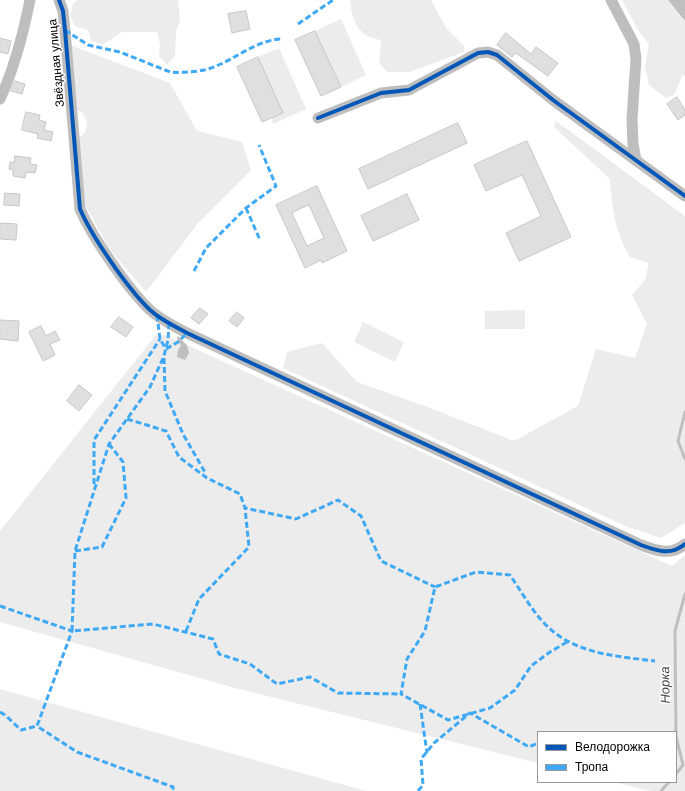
<!DOCTYPE html>
<html>
<head>
<meta charset="utf-8">
<style>
	body { margin:0 }
	#map { position:relative; width:685px; height:791px; overflow:hidden; background:#fff; font-family:"DM Sans",sans-serif }
	canvas { display:block }
	.legend { position:absolute; left:537px; top:731px; width:140px; height:52px; box-sizing:border-box; background:#fff; border:1px solid #999; margin:0; padding:5px 7px; list-style:none; font-size:12px; color:#000 }
	.legend li { display:flex; align-items:center; gap:8px; height:20px }
	.legend b { width:20px; border:1px solid #999 }
</style>
</head>
<body>
<div id="map">
<canvas width="685" height="791"></canvas>
<ul class="legend">
<li><b style="height:5px;background:#0057b8"></b>Велодорожка</li>
<li><b style="height:5px;background:#3fa9f5"></b>Тропа</li>
</ul>
</div>
<script>
const c = document.querySelector('canvas').getContext('2d');
c.lineJoin = 'round';
function paint(path, color) { c.fillStyle = color; c.fill(path, 'evenodd'); }
function trace(path, color, width, dash) { c.strokeStyle = color; c.lineWidth = width; c.lineCap = dash ? 'butt' : 'round'; c.setLineDash(dash || []); c.stroke(path); }
function write(font, color, halo, rows, align = 'center') {
  c.font = font + ' "DM Sans",sans-serif'; c.lineWidth = 3; c.setLineDash([]); c.textBaseline = 'middle'; c.strokeStyle = halo; c.fillStyle = color; for (const [text, x, y, turn = 0] of rows) {
    c.save(); c.translate(x, y); c.rotate((+turn || 0) * Math.PI / 180); c.textAlign = isNaN(turn) ? turn : align; if (halo) c.strokeText(text, 0, 0); c.fillText(text, 0, 0); c.restore();
  }
}
paint(new Path2D(`
	M 77,0 L 178,0 L 180,21 L 176,32 L 175,56 L 167,65 L 159,56 L 160,44 L 157,32 L 122,32 L 102,45 L 91,41 L 88,30 L 76,27 L 70,16 L 73,4 Z
	M 350,0 L 431,0 L 446,28 L 464,46 L 464,52 L 410,72 L 387,72 L 379,63 L 381,40 C 358,36 352,22 350,0 Z
	M 622,0 L 668,0 L 685,21 L 685,75 L 682,76 L 674,95 L 666,98 L 649,85 L 645,67 L 649,44 L 638,30 Z
	M 341,19 L 366,75 L 341,87 L 315,31 Z
	M 70,45 L 170,83 L 197,131 L 242,142 L 251,170 L 198,223 L 146,292 L 110,250 L 83,201 L 79,139 L 86,131 L 87,123 L 83,113 L 77,110 Z
	M 279,48 L 306,109 L 273,124 L 258,57 Z
	M 556,121 L 685,216 L 685,523 L 661,538 L 625,526 L 283,368 L 287,352 L 322,343 L 357,382 L 433,409 L 514,441 L 578,406 L 596,349 L 635,358 L 647,324 L 632,295 L 645,280 L 649,263 L 630,257 C 615,230 612,210 610,179 L 554,127 Z
	M 525,310 L 525,329 L 485,329 L 485,311 Z
	M 363,322 L 404,342 L 395,362 L 354,342 Z
	M 165,335 L 672,566 L 685,555 L 685,791 L 651,791 L 613,782 L 676,782 L 676,732 L 538,732 L 538,763 L 235,688 L 0,622 L 0,531 L 155,336 Z
	M 0,689 L 366,791 L 0,791 Z`), '#ececec');
paint(new Path2D(`
	M 668,0 L 685,0 L 685,21 Z
	M 178,336 L 187,345 L 189,353 L 185,360 L 177,357 L 178,350 L 181,346 L 177,339 Z`), '#bfbfbf');
trace(new Path2D(`
	M 685,412 L 678,441 L 685,459
	M 676,774 L 683,765 L 676,736 L 675,631 L 685,594
	M 661,791 L 669,782`), '#bfbfbf', 3);
const building = new Path2D(`
	M 246,11 L 250,29 L 232,33 L 228,14 Z
	M 315,31 L 341,87 L 321,96 L 295,40 Z
	M 506,33 L 531,54 L 536,47 L 558,63 L 548,76 L 516,53 L 512,57 L 497,45 Z
	M 0,38 L 11,41 L 8,54 L 0,52 Z
	M 258,57 L 283,113 L 262,122 L 237,67 Z
	M 15,81 L 25,84 L 22,94 L 11,91 Z
	M 677,97 L 685,110 L 685,115 L 678,120 L 667,104 Z
	M 26,112 L 40,115 L 39,120 L 46,122 L 44,130 L 53,132 L 51,141 L 37,138 L 38,134 L 22,130 Z
	M 458,123 L 467,143 L 368,189 L 359,169 Z
	M 527,141 L 571,237 L 519,261 L 506,233 L 541,216 L 522,175 L 486,191 L 474,165 Z
	M 15,156 L 31,158 L 30,164 L 37,165 L 35,173 L 26,172 L 25,178 L 13,176 L 13,170 L 9,169 L 10,162 L 14,162 Z
	M 317,186 L 347,251 L 322,263 L 321,260 L 305,268 L 276,205 ZM 309,205 L 324,238 L 307,246 L 292,213 Z
	M 5,193 L 20,194 L 19,206 L 4,205 Z
	M 407,194 L 419,220 L 373,241 L 361,216 Z
	M 0,223 L 17,224 L 16,240 L 0,239 Z
	M 200,308 L 208,314 L 199,324 L 191,318 Z
	M 237,312 L 244,318 L 237,327 L 229,321 Z
	M 119,317 L 133,327 L 126,337 L 111,327 Z
	M 0,320 L 19,321 L 18,341 L 0,339 Z
	M 41,326 L 46,336 L 55,331 L 60,340 L 50,344 L 55,355 L 43,361 L 29,332 Z
	M 79,385 L 92,395 L 79,411 L 67,401 Z`);
paint(building, '#dfdfdf');
trace(building, '#c7c7c7', 1);
trace(new Path2D(`
	M 59,0 L 63,11 L 65,30 L 80,209 C 92,237 128,289 150,310 C 161,320 174,326 187,333 L 641,545 C 657,551 671,556 685,544
	M 611,0 L 634,44 L 636,59 L 632,119 L 633,144 L 636,160
	M 0,99 C 15,67 23,35 30,0
	M 318,118 L 381,93 L 409,90 L 478,53 L 488,52 L 497,55 L 553,100 L 685,196`), '#bebebe', 11);
trace(new Path2D(`
	M 298,24 L 333,0
	M 65,30 L 88,45 L 120,52 L 170,72 C 181,73 194,72 204,70 C 231,64 253,40 282,39
	M 246,208 L 260,240
	M 194,271 L 206,248 L 246,208 L 276,186 L 259,145
	M 157,315 L 160,339 L 166,349 L 178,342 L 187,333
	M 169,323 L 168,340 L 164,356 L 150,387 L 109,444 L 75,551 L 72,631 L 153,624 L 213,639 L 219,654 L 250,664 L 277,684 L 310,677 L 338,693 L 401,694
	M 164,358 L 165,391 L 183,434 L 206,474
	M 127,419 L 166,431 L 179,457 L 207,478 L 240,494 L 245,508 L 296,519 L 338,500 L 361,516 L 381,561 L 435,587
	M 94,484 L 94,440 L 160,339
	M 75,551 L 102,547 L 126,498 L 123,462 L 109,444
	M 0,606 L 72,631 L 37,726 L 77,752 L 173,787 L 173,791
	M 186,631 L 199,599 L 249,547 L 245,508
	M 567,642 L 550,652 L 531,666 L 515,690 L 490,708 L 448,720 L 401,694 L 407,659 L 425,631 L 435,587 L 476,572 L 510,575 C 521,591 531,609 544,623 C 573,654 615,656 655,661
	M 420,704 L 427,753
	M 0,712 L 5,715 L 21,730 L 37,726
	M 418,791 L 423,785 L 421,759 L 434,743 L 470,713 L 529,747 L 538,743`), '#3fa9f5', 3, [6, 3]);
trace(new Path2D(`
	M 59,0 L 63,11 L 65,30 L 80,209 C 92,237 128,289 150,310 C 161,320 174,326 187,333 L 641,545 C 657,551 671,556 685,544
	M 318,118 L 381,93 L 409,90 L 478,53 L 488,52 L 497,55 L 553,100 L 685,196`), '#0057b8', 4);
write('12px', '#000', '#fff', [
	["Звёздная улица",57,63,-95]
]);
write('italic 13px', '#444', '#fff', [
	["Норка",666,685,-91]
]);
</script>
</body>
</html>
